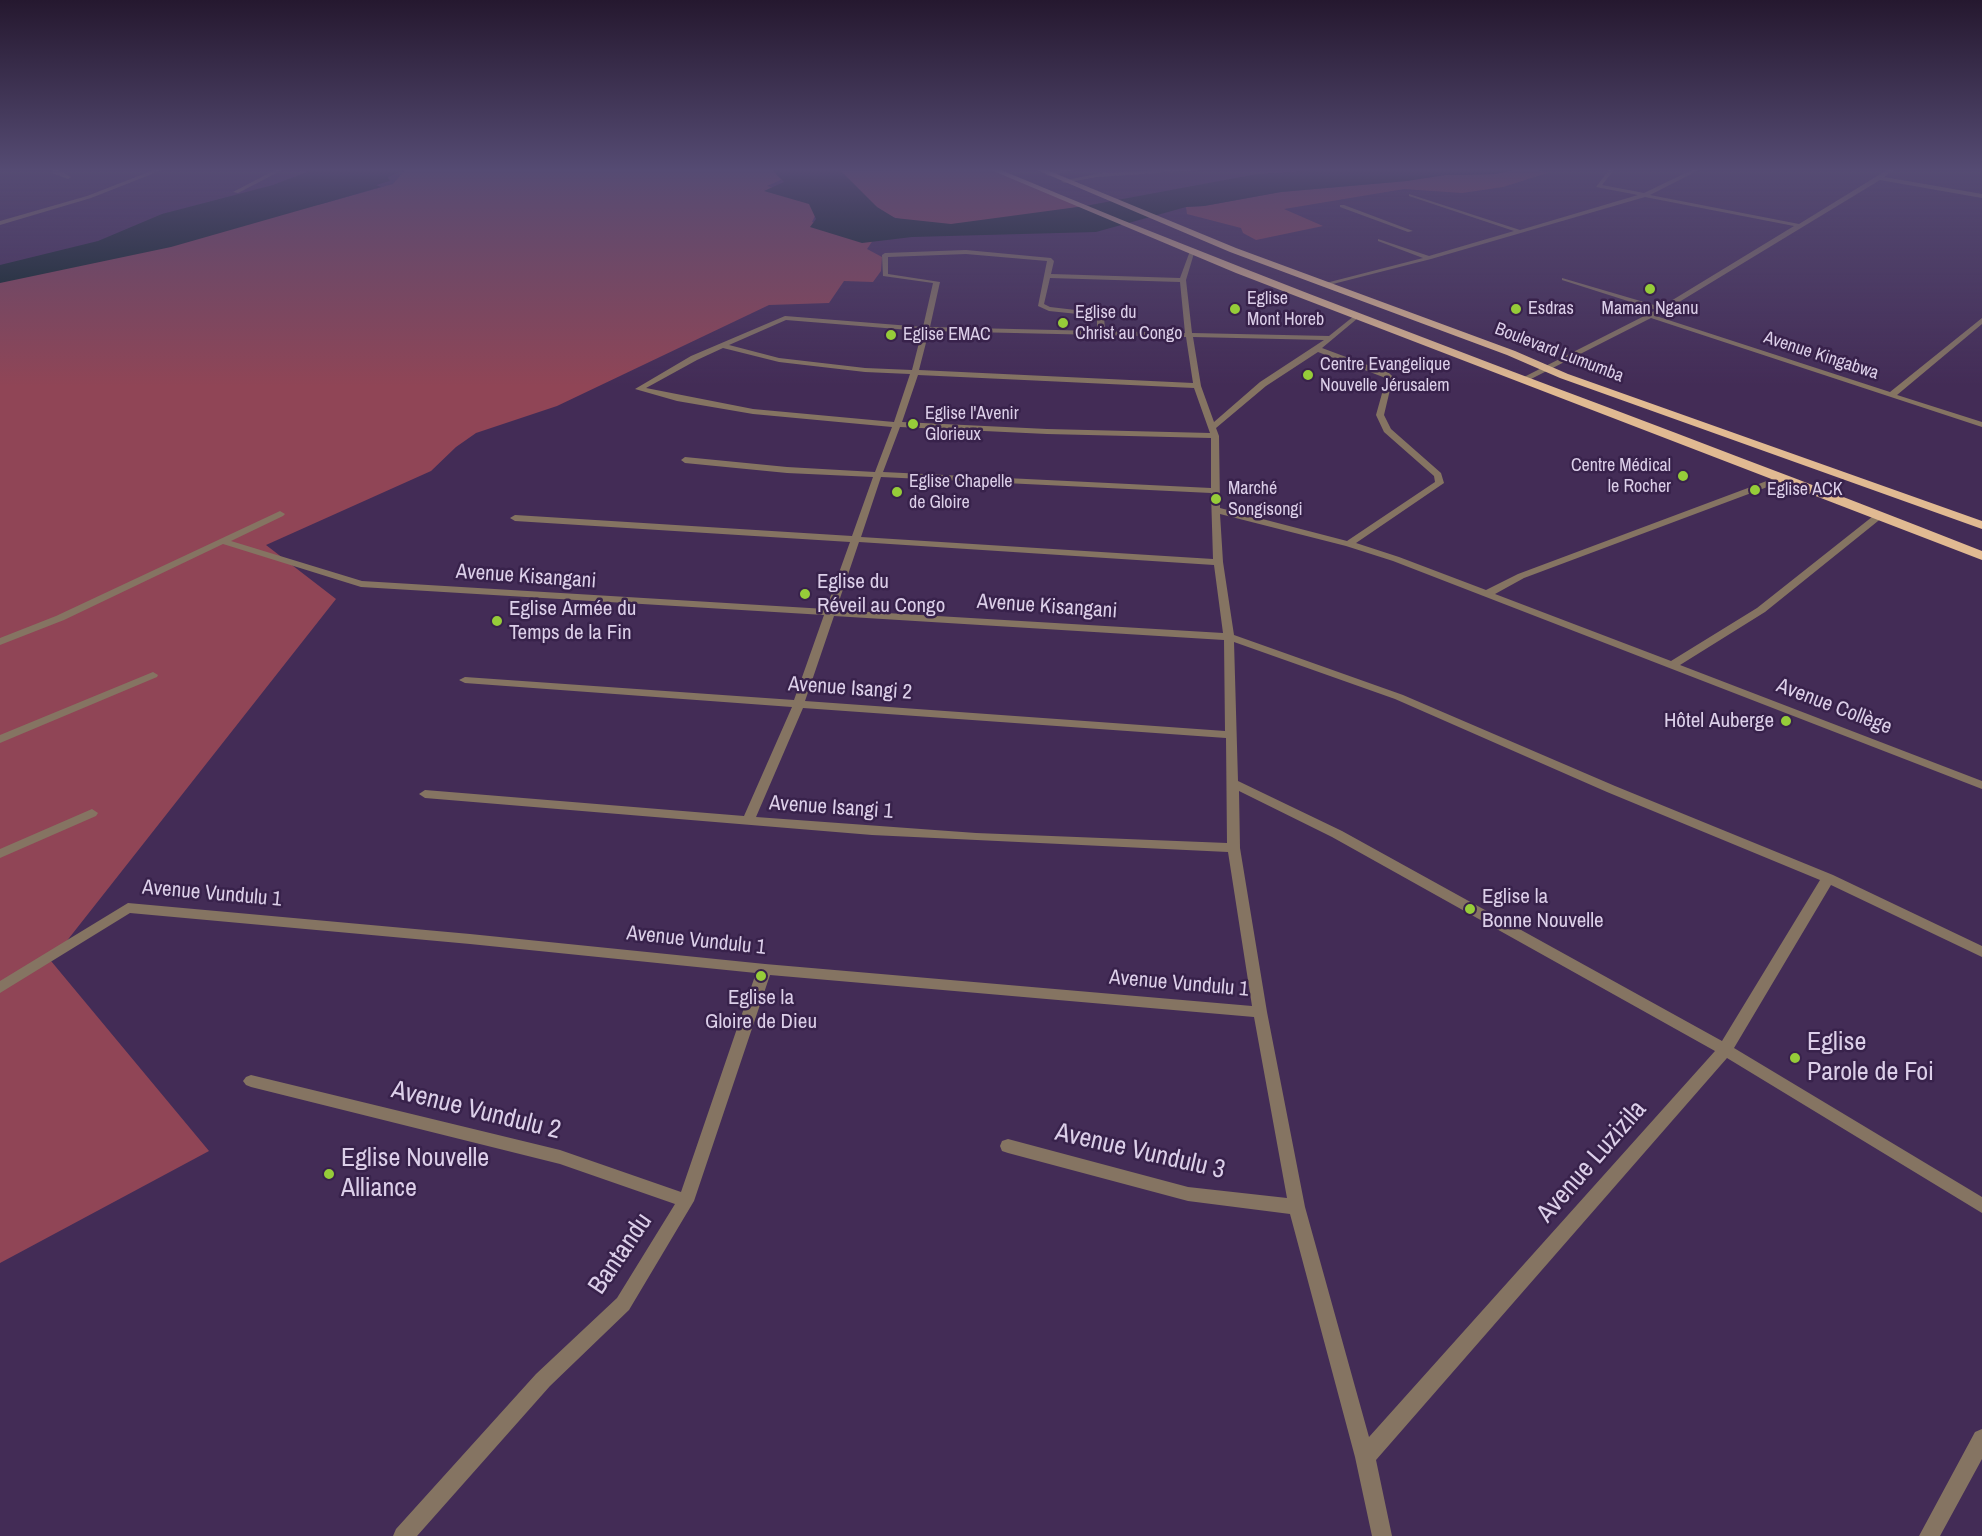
<!DOCTYPE html>
<html>
<head>
<meta charset="utf-8">
<style>
	body { margin:0 }
	canvas { display:block; background:#432c56 }
</style>
</head>
<body>
<canvas width="1982" height="1536"></canvas>
<script>
const c = document.querySelector('canvas').getContext('2d');
c.lineJoin = 'round';
function paint(path, color) { c.fillStyle = color; c.fill(path, 'evenodd'); }
function trace(path, color, width, dash) { c.strokeStyle = color; c.lineWidth = width; c.lineCap = dash ? 'butt' : 'round'; c.setLineDash(dash || []); c.stroke(path); }
function write(font, color, halo, rows, align = 'center') {
  c.font = font + ' "Archivo Narrow",sans-serif'; c.lineWidth = 5; c.setLineDash([]); c.textBaseline = 'middle'; c.strokeStyle = halo; c.fillStyle = color; for (const [text, x, y, turn = 0] of rows) {
    c.save(); c.translate(x, y); c.rotate((+turn || 0) * Math.PI / 180); c.textAlign = isNaN(turn) ? turn : align; if (halo) c.strokeText(text, 0, 0); c.fillText(text, 0, 0); c.restore();
  }
}
paint(new Path2D(`
	M 405,170 L 778,170 L 787,177 L 767,186 L 810,199 L 815,216 L 812,222 L 876,236 L 867,249 L 882,257 L 881,271 L 873,282 L 844,281 L 829,303 L 769,305 L 557,406 L 476,433 L 456,447 L 431,471 L 266,545 L 336,599 L 51,961 L 209,1151 L 0,1263 L 0,278 L 290,209 L 322,204 L 393,184 Z
	M 994,170 L 1085,206 C 1031,214 948,234 896,218 C 874,211 856,186 840,171 Z
	M 1513,170 L 1538,170 L 1547,173 L 1503,187 L 1462,193 L 1404,189 L 1284,209 L 1323,226 L 1256,240 L 1243,233 L 1241,228 L 1187,214 L 1186,207 L 1204,206 L 1281,192 L 1407,181 L 1445,175 L 1495,174 Z`), '#904556');
paint(new Path2D(`
	M 312,170 L 404,170 L 388,177 L 390,181 L 376,185 L 381,187 L 171,247 L 0,283 L 0,265 L 98,241 L 162,214 L 273,185 Z
	M 772,170 L 840,170 L 877,207 L 895,218 L 951,224 L 1085,206 L 1257,174 L 1326,170 L 1513,170 L 1495,174 L 1445,175 L 1407,181 L 1281,192 L 1204,206 L 1186,207 L 1096,232 L 912,237 L 862,243 L 810,227 L 816,219 L 809,204 L 764,191 L 784,182 Z`), '#08221f');
paint(new Path2D(`
	M 1164,170 L 1203,170 L 1097,177 L 1064,183 L 1061,181 L 1102,173 Z`), '#857462');
paint(new Path2D(`
	M 53,170 L 58,170 L 71,177 L 68,179 L 52,173 Z
	M 154,170 L 162,170 L 91,198 L 0,225 L 0,221 L 87,196 Z
	M 275,170 L 282,170 L 238,193 L 233,192 Z
	M 1060,170 L 1074,170 L 1048,176 L 1045,174 Z
	M 1609,170 L 1614,170 L 1602,185 L 1644,193 L 1692,170 L 1699,170 L 1650,195 L 1799,224 L 1887,170 L 1894,170 L 1884,177 L 1982,194 L 1982,198 L 1880,180 L 1656,316 L 1890,392 L 1982,318 L 1982,324 L 1897,395 L 1982,422 L 1982,427 L 1651,318 L 1529,380 L 1522,378 L 1656,310 L 1562,280 L 1562,278 L 1661,307 L 1794,226 L 1645,197 L 1431,259 L 1325,286 L 1322,284 L 1423,258 L 1378,241 L 1378,239 L 1429,256 L 1514,231 L 1409,196 L 1409,194 L 1520,230 L 1638,195 L 1596,187 Z
	M 1340,205 L 1344,205 L 1413,231 L 1408,232 L 1340,207 Z
	M 966,250 L 1051,258 L 1054,261 L 1051,274 L 1180,278 L 1190,251 L 1195,250 L 1186,280 L 1192,333 L 1329,336 L 1354,316 L 1358,316 L 1358,318 L 1322,348 L 1389,373 L 1393,377 L 1384,415 L 1391,429 L 1441,473 L 1444,483 L 1356,543 L 1399,557 L 1486,590 L 1518,574 L 1780,476 L 1786,476 L 1786,480 L 1524,578 L 1495,594 L 1671,661 L 1757,608 L 1877,513 L 1883,513 L 1883,517 L 1765,612 L 1680,665 L 1982,781 L 1982,789 L 1393,561 L 1346,546 L 1220,514 L 1223,562 L 1234,635 L 1403,695 L 1615,786 L 1833,875 L 1982,946 L 1982,957 L 1831,885 L 1734,1048 L 1982,1197 L 1982,1213 L 1727,1058 L 1376,1460 L 1392,1536 L 1372,1536 L 1355,1457 L 1290,1214 L 1188,1201 L 1008,1153 L 1002,1151 L 1000,1146 L 1002,1141 L 1008,1139 L 1188,1187 L 1287,1198 L 1254,1017 L 770,975 L 694,1201 L 629,1310 L 550,1386 L 417,1536 L 393,1536 L 396,1529 L 536,1374 L 617,1298 L 675,1204 L 560,1164 L 251,1087 L 246,1085 L 243,1081 L 246,1077 L 251,1075 L 560,1150 L 681,1192 L 756,973 L 470,944 L 130,913 L 0,993 L 0,981 L 128,903 L 470,934 L 765,964 L 1252,1006 L 1228,852 L 872,835 L 425,798 L 419,794 L 425,790 L 744,816 L 792,707 L 465,683 L 459,680 L 465,677 L 794,700 L 824,615 L 361,587 L 223,544 L 64,620 L 0,645 L 0,638 L 56,616 L 280,511 L 285,514 L 283,516 L 231,541 L 362,581 L 826,609 L 850,542 L 515,521 L 510,518 L 515,515 L 852,536 L 873,477 L 787,473 L 685,463 L 681,460 L 685,457 L 787,467 L 875,472 L 892,427 L 753,414 L 677,401 L 635,389 L 691,356 L 785,316 L 923,327 L 933,283 L 883,276 L 882,255 L 885,253 ZM 966,254 L 1047,261 L 1038,306 L 1049,311 L 1097,316 L 1097,331 L 930,327 L 940,282 L 888,274 L 888,257 ZM 1050,278 L 1180,282 L 1185,333 L 1105,331 L 1104,316 L 1101,313 L 1050,307 L 1044,304 ZM 786,320 L 922,331 L 912,370 L 865,368 L 779,358 L 729,345 ZM 929,331 L 1186,337 L 1193,383 L 919,370 ZM 1193,337 L 1324,340 L 1260,382 L 1214,422 L 1201,386 ZM 723,348 L 779,362 L 865,372 L 910,374 L 894,422 L 753,409 L 646,388 L 697,360 ZM 1318,352 L 1383,377 L 1386,379 L 1376,415 L 1384,432 L 1434,476 L 1435,482 L 1347,541 L 1220,508 L 1219,436 L 1216,428 L 1266,386 ZM 918,375 L 1194,388 L 1210,433 L 1047,429 L 902,422 ZM 900,427 L 1047,434 L 1211,438 L 1211,488 L 883,472 ZM 881,477 L 1211,493 L 1213,559 L 861,537 ZM 859,542 L 1214,565 L 1223,633 L 836,610 ZM 834,616 L 1224,640 L 1225,731 L 805,701 ZM 1234,642 L 1395,699 L 1607,792 L 1820,880 L 1722,1041 L 1342,831 L 1238,781 ZM 803,708 L 1226,738 L 1227,843 L 976,833 L 756,817 ZM 1239,791 L 1332,837 L 1715,1051 L 1369,1437 L 1305,1207 L 1267,1012 L 1240,848 Z
	M 153,672 L 158,675 L 157,677 L 0,743 L 0,735 Z
	M 92,809 L 98,813 L 96,816 L 0,858 L 0,849 Z
	M 1982,1429 L 1982,1459 L 1940,1536 L 1919,1536 L 1975,1432 Z`), '#857462');
paint(new Path2D(`
	M 991,170 L 1001,170 C 1325,306 1656,422 1982,551 L 1982,560 L 1236,273 Z
	M 1037,170 L 1047,170 L 1236,248 L 1515,351 L 1568,374 L 1982,521 L 1982,529 L 1560,378 L 1507,355 L 1230,252 Z`), '#e1ba92');
const sky = c.createLinearGradient(0, 0, 0, 386);
sky.addColorStop(0, '#25182f');
sky.addColorStop(0.44, '#554b73');
sky.addColorStop(1, '#554b7300');
c.fillStyle = sky;
c.fillRect(0, 0, 1982, 386);
for (const [x, y, r, color] of [
	[1650,289,6,"#96cc39"],
	[1235,309,6,"#96cc39"],
	[1516,309,6,"#96cc39"],
	[1063,323,6,"#96cc39"],
	[891,335,6,"#96cc39"],
	[1308,375,6,"#96cc39"],
	[913,424,6,"#96cc39"],
	[1683,476,6,"#96cc39"],
	[1755,490,6,"#96cc39"],
	[897,492,6,"#96cc39"],
	[1216,499,6,"#96cc39"],
	[805,594,6,"#96cc39"],
	[497,621,6,"#96cc39"],
	[1786,721,6,"#96cc39"],
	[1470,909,6,"#96cc39"],
	[761,976,6,"#96cc39"],
	[1795,1058,6,"#96cc39"],
	[329,1174,6,"#96cc39"]
]) { const dot = new Path2D(); dot.arc(x, y, r, 0, 2 * Math.PI); c.fillStyle = color; c.fill(dot); trace(dot, '#38224b', 2); }
write('18px', '#dccfe9', '#38224b', [
	["Eglise",1247,299],
	["Mont Horeb",1247,320],
	["Esdras",1528,309],
	["Maman Nganu",1650,309,"center"],
	["Eglise du",1075,313],
	["Christ au Congo",1075,334],
	["Eglise EMAC",903,335],
	["Centre Evangelique",1320,365],
	["Nouvelle Jérusalem",1320,386],
	["Eglise l'Avenir",925,414],
	["Glorieux",925,435],
	["Centre Médical",1671,466,"right"],
	["le Rocher",1671,487,"right"],
	["Eglise Chapelle",909,482],
	["de Gloire",909,503],
	["Marché",1228,489],
	["Songisongi",1228,510],
	["Eglise ACK",1767,490]
], 'left');
write('18px', '#dccfe9', '#38224b', [
	["Boulevard Lumumba",1559,353,21],
	["Avenue Kingabwa",1821,356,18]
]);
write('21px', '#dccfe9', '#38224b', [
	["Avenue Kisangani",526,577,4],
	["Avenue Kisangani",1047,607,4],
	["Avenue Isangi 2",850,689,4],
	["Avenue Collège",1834,707,21],
	["Avenue Isangi 1",831,808,4],
	["Avenue Vundulu 1",212,894,5],
	["Avenue Vundulu 1",696,941,6],
	["Avenue Vundulu 1",1179,984,5]
]);
write('21px', '#dccfe9', '#38224b', [
	["Eglise du",817,582],
	["Réveil au Congo",817,606],
	["Eglise Armée du",509,609],
	["Temps de la Fin",509,633],
	["Hôtel Auberge",1774,721,"right"],
	["Eglise la",1482,897],
	["Bonne Nouvelle",1482,921],
	["Eglise la",761,998,"center"],
	["Gloire de Dieu",761,1022,"center"]
], 'left');
write('26px', '#dccfe9', '#38224b', [
	["Eglise",1807,1043],
	["Parole de Foi",1807,1073],
	["Eglise Nouvelle",341,1159],
	["Alliance",341,1189]
], 'left');
write('26px', '#dccfe9', '#38224b', [
	["Avenue Vundulu 2",476,1111,14],
	["Avenue Vundulu 3",1140,1152,13],
	["Avenue Luzizila",1592,1162,-49],
	["Bantandu",621,1254,-56]
]);
</script>
</body>
</html>
